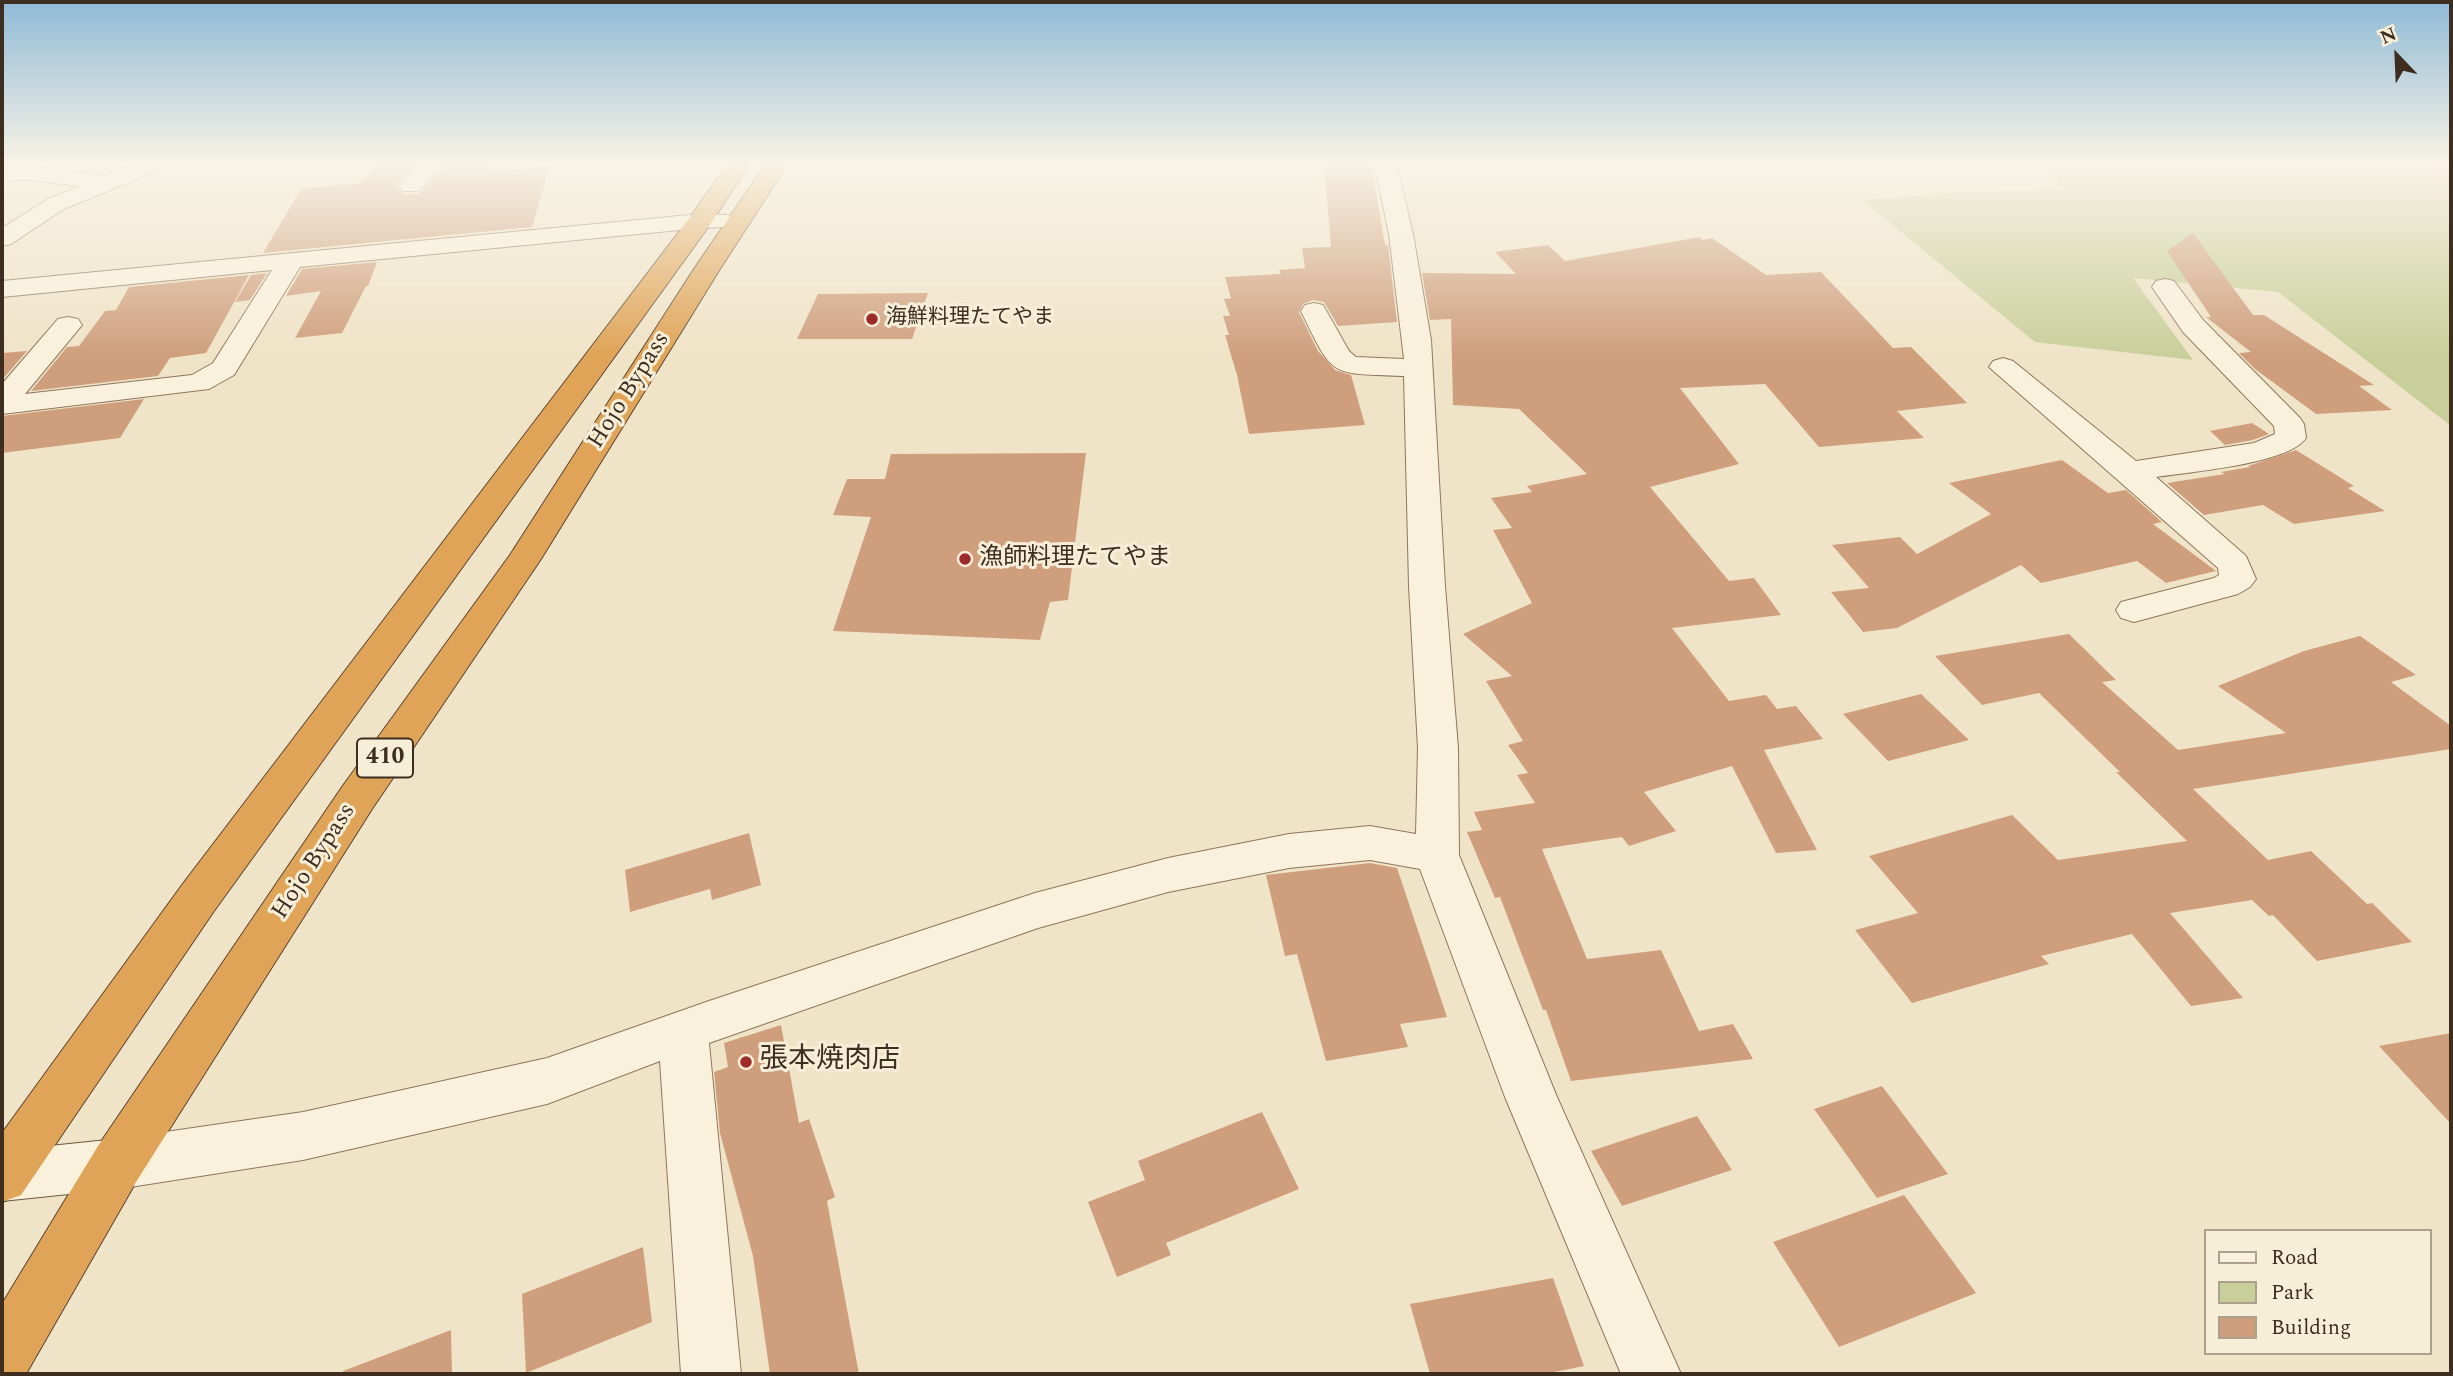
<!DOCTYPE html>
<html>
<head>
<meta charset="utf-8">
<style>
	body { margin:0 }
	#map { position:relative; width:2453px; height:1376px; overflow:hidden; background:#f0e4c8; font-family:Spectral,serif }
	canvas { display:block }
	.frame { position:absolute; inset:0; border:4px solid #3d2e20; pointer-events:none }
	.legend { position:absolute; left:2204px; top:1229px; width:228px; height:126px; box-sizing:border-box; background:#f7eed8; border:2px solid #ada18e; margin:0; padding:9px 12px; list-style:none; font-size:21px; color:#3d2e20 }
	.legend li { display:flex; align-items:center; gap:14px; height:35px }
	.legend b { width:35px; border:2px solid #ada18e }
	.north { position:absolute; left:2362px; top:21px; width:70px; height:70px; -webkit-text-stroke:5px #f7eed8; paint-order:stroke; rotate:337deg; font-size:19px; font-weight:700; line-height:28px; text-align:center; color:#3d2e20 }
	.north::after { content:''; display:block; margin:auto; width:24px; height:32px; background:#3d2e20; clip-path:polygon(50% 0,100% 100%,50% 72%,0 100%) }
</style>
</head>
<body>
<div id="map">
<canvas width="2453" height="1376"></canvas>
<div class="frame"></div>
<ul class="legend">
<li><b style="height:9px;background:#faf1dc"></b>Road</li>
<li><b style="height:19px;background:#c9cf9b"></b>Park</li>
<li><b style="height:19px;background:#cf9f7d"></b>Building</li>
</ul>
<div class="north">N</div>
</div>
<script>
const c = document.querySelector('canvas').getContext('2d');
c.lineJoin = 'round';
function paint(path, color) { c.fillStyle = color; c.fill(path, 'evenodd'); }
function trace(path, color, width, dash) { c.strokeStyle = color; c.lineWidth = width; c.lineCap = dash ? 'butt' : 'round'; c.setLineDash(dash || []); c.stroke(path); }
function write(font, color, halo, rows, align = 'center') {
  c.font = font + ' Spectral,"Noto Sans JP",serif'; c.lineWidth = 6; c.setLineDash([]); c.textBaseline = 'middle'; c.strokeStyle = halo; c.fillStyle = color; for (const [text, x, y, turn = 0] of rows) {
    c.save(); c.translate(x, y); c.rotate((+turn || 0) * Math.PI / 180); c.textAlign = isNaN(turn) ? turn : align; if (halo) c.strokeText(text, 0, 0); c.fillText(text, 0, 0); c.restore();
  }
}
paint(new Path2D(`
	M 2042,162 L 2451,162 L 2451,426 L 2278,292 L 2133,278 L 2193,360 L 2035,342 L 1862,200 L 1959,192 L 2065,190 Z`), '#c9cf9b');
paint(new Path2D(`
	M 496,162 L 487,172 L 550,166 L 532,227 L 263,253 L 301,189 L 359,183 L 380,164 L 416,163 L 397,186 L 403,194 L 419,194 L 446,163 Z
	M 1324,162 L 1371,162 L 1385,245 L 1388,245 L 1397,322 L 1338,326 L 1324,302 L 1313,300 L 1303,304 L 1299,312 L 1318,351 L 1335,370 L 1351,375 L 1365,425 L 1249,434 L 1237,375 L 1225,335 L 1229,335 L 1223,316 L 1230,316 L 1224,299 L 1231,298 L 1225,277 L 1281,274 L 1279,270 L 1305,268 L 1302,248 L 1331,247 Z
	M 2193,233 L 2253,315 L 2264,315 L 2374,385 L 2359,386 L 2392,410 L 2316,414 L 2255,369 L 2239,353 L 2251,352 L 2206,317 L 2211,317 L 2167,251 Z
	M 1700,237 L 1703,240 L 1712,238 L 1766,275 L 1821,272 L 1893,348 L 1911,347 L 1967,403 L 1897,411 L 1924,438 L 1819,447 L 1765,384 L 1680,388 L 1739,464 L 1650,487 L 1729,581 L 1754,578 L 1781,615 L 1672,628 L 1729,701 L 1766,695 L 1777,709 L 1796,706 L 1823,739 L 1764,750 L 1817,850 L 1776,853 L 1732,766 L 1644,792 L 1676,831 L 1629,846 L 1622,837 L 1542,849 L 1587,959 L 1661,950 L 1699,1031 L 1733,1024 L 1753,1059 L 1571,1081 L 1546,1010 L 1543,1010 L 1500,897 L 1495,898 L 1467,832 L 1482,830 L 1474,812 L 1535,803 L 1517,775 L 1528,773 L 1508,745 L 1523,741 L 1486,681 L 1512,676 L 1463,634 L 1532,603 L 1493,530 L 1512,528 L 1491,498 L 1532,492 L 1527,486 L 1587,474 L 1519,409 L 1453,405 L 1451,319 L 1430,320 L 1422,273 L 1516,274 L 1495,252 L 1548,245 L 1565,261 Z
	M 377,262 L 368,286 L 366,286 L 342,333 L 295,338 L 321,291 L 286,296 L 302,269 Z
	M 267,273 L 250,300 L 235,302 L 251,275 Z
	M 249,275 L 206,353 L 170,358 L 158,376 L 31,391 L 67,347 L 79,346 L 105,311 L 116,310 L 129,287 Z
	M 928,293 L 912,339 L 797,339 L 818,294 Z
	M 27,351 L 2,380 L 2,353 Z
	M 144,399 L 120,438 L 2,453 L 2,416 Z
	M 2252,423 L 2269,434 L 2253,440 L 2225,445 L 2210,431 Z
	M 2296,450 L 2354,486 L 2348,488 L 2385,511 L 2294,524 L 2263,505 L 2204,515 L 2167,483 L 2225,474 L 2221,472 L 2250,467 L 2248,466 Z
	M 1086,453 L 1068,600 L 1050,602 L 1040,640 L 833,631 L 871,517 L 833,515 L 847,479 L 885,479 L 891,454 Z
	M 2062,460 L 2108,493 L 2126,490 L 2162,522 L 2153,524 L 2216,571 L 2166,583 L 2137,561 L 2041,583 L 2021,565 L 1897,628 L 1863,632 L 1831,592 L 1869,588 L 1832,545 L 1900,537 L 1917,554 L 1991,514 L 1949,483 Z
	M 2069,634 L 2116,680 L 2102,682 L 2178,750 L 2286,733 L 2218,686 L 2304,651 L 2360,636 L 2416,675 L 2391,682 L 2451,726 L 2451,749 L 2193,789 L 2268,860 L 2311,851 L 2367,904 L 2372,903 L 2412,942 L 2317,961 L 2273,915 L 2269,916 L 2252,900 L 2170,913 L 2243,998 L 2191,1006 L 2132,934 L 2041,956 L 2049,964 L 1912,1003 L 1855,930 L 1918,913 L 1869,856 L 2012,815 L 2058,860 L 2187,841 L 2116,772 L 2120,772 L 2039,693 L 1982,705 L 1935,656 Z
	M 1921,694 L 1969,740 L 1888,761 L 1843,714 Z
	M 749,833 L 761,885 L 712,900 L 710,889 L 630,912 L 625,870 Z
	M 1370,863 L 1397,868 L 1447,1017 L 1400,1024 L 1408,1047 L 1326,1061 L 1297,954 L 1285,956 L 1266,875 Z
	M 781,1025 L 799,1123 L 809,1119 L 835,1197 L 827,1201 L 859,1374 L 770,1374 L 753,1256 L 720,1133 L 714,1072 L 728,1067 L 724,1043 Z
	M 2451,1033 L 2451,1124 L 2379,1046 Z
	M 1882,1086 L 1948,1174 L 1877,1198 L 1814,1109 Z
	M 1262,1112 L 1299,1189 L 1166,1243 L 1171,1255 L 1117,1277 L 1088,1202 L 1145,1180 L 1138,1161 Z
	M 1697,1116 L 1732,1170 L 1622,1206 L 1591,1151 Z
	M 1904,1195 L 1976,1293 L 1839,1347 L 1773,1242 Z
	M 643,1247 L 652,1322 L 526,1373 L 522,1294 Z
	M 1553,1278 L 1584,1366 L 1544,1374 L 1430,1374 L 1410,1304 Z
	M 451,1330 L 452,1374 L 343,1374 L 343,1371 Z`), '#cf9f7d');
const street = new Path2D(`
	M 138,162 L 169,162 L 166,167 L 64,209 L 11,244 L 2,246 L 2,228 L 48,199 L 80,186 L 29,180 L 2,181 L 2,167 L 29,166 L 105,175 Z
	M 420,162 L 444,162 L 419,191 L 403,191 L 400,186 Z
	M 1374,162 L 1396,162 L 1413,234 L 1431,340 L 1445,586 L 1458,748 L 1459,855 L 1557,1097 L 1681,1374 L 1621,1374 L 1505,1097 L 1420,869 L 1370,860 L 1289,868 L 1168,892 L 1038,928 L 709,1043 L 741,1374 L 681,1374 L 660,1061 L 547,1104 L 303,1160 L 117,1189 L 98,1182 L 90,1164 L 98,1146 L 117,1139 L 303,1112 L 547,1058 L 709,1001 L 1035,893 L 1168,858 L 1289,834 L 1370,826 L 1416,834 L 1418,748 L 1409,586 L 1404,376 C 1329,373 1334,379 1301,311 L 1305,305 L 1314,303 L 1323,305 L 1349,351 L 1356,357 L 1404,359 L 1389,234 Z
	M 700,214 L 748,216 L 751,221 L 748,226 L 700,228 L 300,267 L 234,375 L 209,389 L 2,414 L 2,384 L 58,319 L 68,317 L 78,319 L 82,325 L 25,394 L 192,375 L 213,363 L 272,270 L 2,297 L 2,281 Z
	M 2165,279 L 2174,281 L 2203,320 L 2300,418 L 2304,424 L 2306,438 C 2289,464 2188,472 2156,477 L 2246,556 L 2256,579 L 2250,587 L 2238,594 L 2134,622 L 2121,618 L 2116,610 L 2121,602 L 2214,578 L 2219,575 L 2218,568 L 1989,367 L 1993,361 L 2003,358 L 2013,361 L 2136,461 L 2254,443 L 2275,434 L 2274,426 L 2183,332 L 2152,287 L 2156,281 Z`);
const secondary = new Path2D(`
	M 117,1139 L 136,1146 L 144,1164 L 136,1182 L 117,1189 L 2,1201 L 2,1151 Z`);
const highway = new Path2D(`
	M 729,162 L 751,162 L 709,226 L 214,911 L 21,1195 L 2,1202 L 2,1133 L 182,885 L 691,216 Z
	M 767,162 L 789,162 L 720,269 L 541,559 L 372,809 L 136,1182 L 26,1374 L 2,1374 L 2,1304 L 98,1146 L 342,787 L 510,555 L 694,269 Z`);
trace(street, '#8d765c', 2);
trace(secondary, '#6f573f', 2);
trace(highway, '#5b4430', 2);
paint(street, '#faf1dc');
paint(secondary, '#faf1dc');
paint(highway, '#e0a458');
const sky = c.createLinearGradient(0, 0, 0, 355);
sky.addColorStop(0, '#8fbad6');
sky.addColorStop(0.46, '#f8f3e6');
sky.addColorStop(1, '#f8f3e600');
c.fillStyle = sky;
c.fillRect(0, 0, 2453, 355);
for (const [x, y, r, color] of [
	[872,319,7,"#9e2a2b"],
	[965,559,7,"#9e2a2b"],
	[746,1062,7,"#9e2a2b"]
]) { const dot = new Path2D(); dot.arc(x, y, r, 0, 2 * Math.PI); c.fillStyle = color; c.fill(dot); trace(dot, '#f7eed8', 2.5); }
write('21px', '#3d2e20', '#f7eed8', [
	["海鮮料理たてやま",886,319]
], 'left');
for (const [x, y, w] of [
	[385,758,56]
]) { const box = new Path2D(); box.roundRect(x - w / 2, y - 19.5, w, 39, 5); c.fillStyle = '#f7eed8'; c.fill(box); trace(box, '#3d2e20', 2); }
write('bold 23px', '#3d2e20', null, [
	["410",385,758]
]);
write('24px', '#3d2e20', '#f7eed8', [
	["Hojo Bypass",630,391,-58],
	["Hojo Bypass",315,862,-57]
]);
write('24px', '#3d2e20', '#f7eed8', [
	["漁師料理たてやま",979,559]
], 'left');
write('28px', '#3d2e20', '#f7eed8', [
	["張本焼肉店",760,1062]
], 'left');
</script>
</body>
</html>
